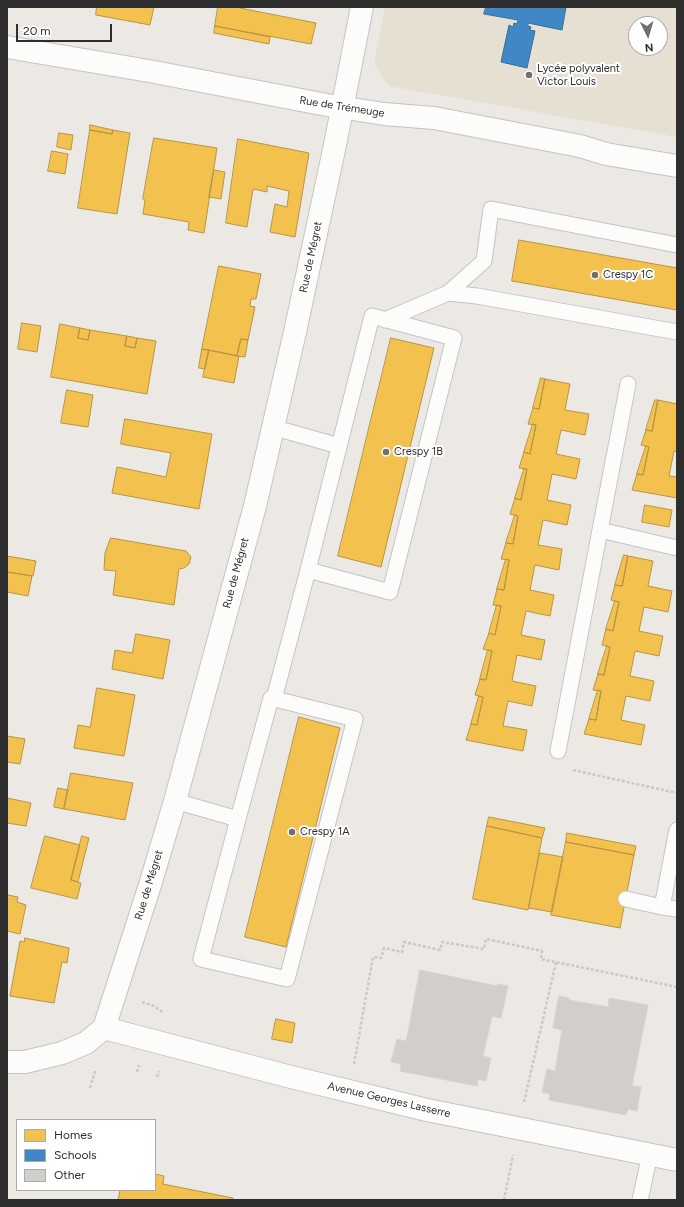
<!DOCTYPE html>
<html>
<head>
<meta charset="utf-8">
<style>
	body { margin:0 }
	#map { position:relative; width:684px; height:1207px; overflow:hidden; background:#ece8e4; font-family:Figtree,sans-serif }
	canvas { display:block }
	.frame { position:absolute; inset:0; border:8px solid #2e2e2e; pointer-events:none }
	.legend { position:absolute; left:16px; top:1119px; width:140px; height:72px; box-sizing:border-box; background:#fff; border:1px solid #ababab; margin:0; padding:5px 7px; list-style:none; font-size:12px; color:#2e2e2e }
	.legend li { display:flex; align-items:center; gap:8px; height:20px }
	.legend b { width:20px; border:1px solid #ababab }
	.north { position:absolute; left:628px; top:16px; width:40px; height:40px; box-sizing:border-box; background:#fff; border:1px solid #ababab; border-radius:50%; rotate:175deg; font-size:11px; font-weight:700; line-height:16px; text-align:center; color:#2e2e2e }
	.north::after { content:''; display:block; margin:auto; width:14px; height:18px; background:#706f6e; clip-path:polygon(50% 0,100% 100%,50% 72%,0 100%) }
	.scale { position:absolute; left:16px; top:24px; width:96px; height:18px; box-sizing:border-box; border:2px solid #2e2e2e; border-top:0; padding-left:5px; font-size:12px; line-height:14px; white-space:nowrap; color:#2e2e2e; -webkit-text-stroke:3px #fff; paint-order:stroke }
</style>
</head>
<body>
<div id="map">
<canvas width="684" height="1207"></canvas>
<div class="frame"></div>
<ul class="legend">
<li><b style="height:11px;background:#f2c14e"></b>Homes</li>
<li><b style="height:11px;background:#3f88c5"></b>Schools</li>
<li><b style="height:11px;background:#d1cecb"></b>Other</li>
</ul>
<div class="north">N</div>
<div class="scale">20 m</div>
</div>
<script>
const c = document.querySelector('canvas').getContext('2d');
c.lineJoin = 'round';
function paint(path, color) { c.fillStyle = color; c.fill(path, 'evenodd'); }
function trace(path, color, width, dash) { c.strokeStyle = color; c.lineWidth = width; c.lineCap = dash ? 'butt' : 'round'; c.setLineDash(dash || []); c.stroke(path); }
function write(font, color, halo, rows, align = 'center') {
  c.font = font + ' Figtree,sans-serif'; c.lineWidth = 4; c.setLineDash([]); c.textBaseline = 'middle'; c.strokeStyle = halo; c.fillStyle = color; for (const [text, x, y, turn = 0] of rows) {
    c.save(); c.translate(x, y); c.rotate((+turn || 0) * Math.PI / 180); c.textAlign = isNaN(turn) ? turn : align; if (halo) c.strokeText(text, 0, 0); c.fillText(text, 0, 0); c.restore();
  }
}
paint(new Path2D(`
	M 385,7 L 677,7 L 677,137 L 389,86 L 374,64 ZM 636,24 L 660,24 L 660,48 L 636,48 Z`), '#e6e0d3');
const homes = new Path2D(`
	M 97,7 L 154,7 L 150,25 L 96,15 Z
	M 218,7 L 241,7 L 240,8 L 316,23 L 311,44 L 215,26 Z
	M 215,26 L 270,37 L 269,44 L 214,33 Z
	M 90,125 L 113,130 L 112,134 L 90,130 Z
	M 90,130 L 112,134 L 113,130 L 130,133 L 117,214 L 78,208 Z
	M 59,133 L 73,135 L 71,150 L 57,147 Z
	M 154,138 L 217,148 L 204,233 L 188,230 L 189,222 L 143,214 L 145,200 L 143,199 Z
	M 238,139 L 309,153 L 295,237 L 270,232 L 275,204 L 287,207 L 289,191 L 267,186 L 267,192 L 253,189 L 247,227 L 226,223 Z
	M 52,151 L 68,154 L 65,174 L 48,171 Z
	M 214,170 L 225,172 L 221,199 L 209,197 Z
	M 519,240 L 677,268 L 677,310 L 512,281 Z
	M 219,266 L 261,274 L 256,299 L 251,299 L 250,306 L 255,307 L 248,340 L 241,339 L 237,356 L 202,349 Z
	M 22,323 L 41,326 L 37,352 L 18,349 Z
	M 60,324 L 80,328 L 78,338 L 88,340 L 90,330 L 127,336 L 125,346 L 135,348 L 137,338 L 156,341 L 147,394 L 51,377 Z
	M 80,328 L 90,330 L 88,340 L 78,338 Z
	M 127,336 L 137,338 L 135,348 L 125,346 Z
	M 391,338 L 434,348 L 381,567 L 338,556 Z
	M 241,339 L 248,340 L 245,357 L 237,356 Z
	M 202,349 L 209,350 L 205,369 L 199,368 Z
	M 209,350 L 239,356 L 234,383 L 203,377 Z
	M 541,378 L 545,379 L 539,409 L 533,408 Z
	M 545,379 L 570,384 L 565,410 L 589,414 L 585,435 L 561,430 L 556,454 L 580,459 L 576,479 L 552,474 L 547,500 L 571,505 L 567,525 L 543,520 L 538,545 L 562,549 L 559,570 L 535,565 L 530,590 L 554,595 L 550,616 L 526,611 L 521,635 L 545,640 L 541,660 L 517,655 L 512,681 L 536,686 L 532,706 L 508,701 L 503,726 L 527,730 L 523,751 L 466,740 L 471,724 L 477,725 L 483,697 L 475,695 L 480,679 L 486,680 L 492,651 L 483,649 L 489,633 L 495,635 L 501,606 L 493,605 L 497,589 L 504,590 L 509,560 L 501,559 L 506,543 L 513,544 L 518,516 L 510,514 L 515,498 L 521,500 L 527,469 L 519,468 L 524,452 L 530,454 L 536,425 L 528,424 L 533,408 L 539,409 Z
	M 67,390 L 93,395 L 88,427 L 61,423 Z
	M 655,400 L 658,400 L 652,431 L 646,430 Z
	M 658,400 L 677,404 L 677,452 L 674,451 L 669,476 L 677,477 L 677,498 L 632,490 L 637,474 L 643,475 L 649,447 L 641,445 L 646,430 L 652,431 Z
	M 125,419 L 212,434 L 199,509 L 112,493 L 117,467 L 166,477 L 171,453 L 121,444 Z
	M 533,424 L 536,425 L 530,454 L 524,452 Z
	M 646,446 L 649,447 L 643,475 L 637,474 Z
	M 524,469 L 527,469 L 521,500 L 515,498 Z
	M 645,505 L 672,510 L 669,527 L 642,522 Z
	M 515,515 L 518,516 L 513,544 L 506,543 Z
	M 111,538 L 186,551 L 191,557 L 189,564 L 184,568 L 179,569 L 174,605 L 113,595 L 116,571 L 104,570 L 105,553 Z
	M 624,555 L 628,556 L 622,586 L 615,585 Z
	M 7,556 L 36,561 L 33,576 L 7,572 Z
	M 628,556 L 653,561 L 648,586 L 672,591 L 668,612 L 644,607 L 639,631 L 663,636 L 659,656 L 635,651 L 630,676 L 654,681 L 650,701 L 626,696 L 621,720 L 645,725 L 641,745 L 584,734 L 589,719 L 596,720 L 601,691 L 593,690 L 598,674 L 604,675 L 610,647 L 602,645 L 606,629 L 613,631 L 619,602 L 611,600 L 615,585 L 622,586 Z
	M 506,559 L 509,560 L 504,590 L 497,589 Z
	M 7,572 L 32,576 L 28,596 L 7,592 Z
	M 615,601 L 619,602 L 613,631 L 606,629 Z
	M 497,605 L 501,606 L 495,635 L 489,633 Z
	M 136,634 L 170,640 L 163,679 L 112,669 L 115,650 L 132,653 Z
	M 607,646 L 610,647 L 604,675 L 598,674 Z
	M 488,650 L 492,651 L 486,680 L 480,679 Z
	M 97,688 L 135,695 L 124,756 L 74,748 L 78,725 L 90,727 Z
	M 598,690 L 601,691 L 596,720 L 589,719 Z
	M 479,696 L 483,697 L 477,725 L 471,724 Z
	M 299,717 L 340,728 L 286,947 L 245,937 Z
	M 7,736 L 25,739 L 20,764 L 7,762 Z
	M 71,773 L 133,783 L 125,820 L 64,809 Z
	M 58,788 L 68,790 L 64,809 L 54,807 Z
	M 7,798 L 31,803 L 26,826 L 7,823 Z
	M 489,817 L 545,828 L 542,838 L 487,826 Z
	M 487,826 L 542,838 L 528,910 L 473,899 Z
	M 567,833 L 636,846 L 634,855 L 566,842 Z
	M 45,836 L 80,845 L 71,880 L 81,883 L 77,899 L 31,888 Z
	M 82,836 L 89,838 L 78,882 L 71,880 Z
	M 566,842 L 634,855 L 620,928 L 551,915 Z
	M 540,853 L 563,857 L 552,912 L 529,908 Z
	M 8,895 L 18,897 L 17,902 L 26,905 L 20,934 L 7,931 L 7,901 Z
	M 25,938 L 69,948 L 67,963 L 62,962 L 54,1003 L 10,996 L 20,941 L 24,942 Z
	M 276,1019 L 295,1023 L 292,1043 L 272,1039 Z
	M 155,1174 L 164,1176 L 163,1184 L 233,1198 L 233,1200 L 118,1200 L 120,1190 L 155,1190 Z`);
paint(homes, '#f2c14e');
trace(homes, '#b79544', 1);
const schools = new Path2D(`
	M 486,7 L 566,7 L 562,30 L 528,23 L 528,26 L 531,27 L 530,30 L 535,31 L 527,68 L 501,62 L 509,25 L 513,27 L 514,23 L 517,24 L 518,20 L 484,14 Z`);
paint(schools, '#3f88c5');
trace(schools, '#3a6d98', 1);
const building = new Path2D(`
	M 420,970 L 497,986 L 497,984 L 508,986 L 501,1018 L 492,1016 L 483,1056 L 491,1058 L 486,1081 L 478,1079 L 477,1086 L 400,1071 L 401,1064 L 391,1062 L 397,1039 L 406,1041 Z
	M 559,996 L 569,998 L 569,1000 L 608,1007 L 609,998 L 648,1005 L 632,1086 L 641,1087 L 637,1111 L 628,1109 L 626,1115 L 549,1100 L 550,1094 L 542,1092 L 547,1069 L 555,1071 L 562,1030 L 553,1028 Z`);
paint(building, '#d1cecb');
trace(building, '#d7d4d0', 1);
const service = new Path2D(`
	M 448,293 L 477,296 L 677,332
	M 372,316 L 454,338 L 390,592 L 308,570 Z
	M 385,320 L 448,293 L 484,261 L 491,209 L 677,245
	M 628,384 L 600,530 L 677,548
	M 272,427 L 339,446
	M 274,699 L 308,570
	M 558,751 L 600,530
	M 175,801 L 238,819 L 201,959 L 287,979 L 355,719 L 271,698 L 238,819
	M 626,899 L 662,907 L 677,830
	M 662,907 L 677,909
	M 640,1200 L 650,1154`);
const minor = new Path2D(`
	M 7,47 L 149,71 L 327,105 L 384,114 L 434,118 L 580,146 L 606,154 L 677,166
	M 104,1028 L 291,1077 L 427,1110 L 677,1160
	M 7,1062 L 25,1062 L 62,1053 L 86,1043 L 104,1028 L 150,885 L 175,801 L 255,506 L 295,332 L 335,145 L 362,7`);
trace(service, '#c5c4c5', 17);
trace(minor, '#c5c4c5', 24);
trace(new Path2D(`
	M 573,770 L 677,793
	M 142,1002 L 154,1006 L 164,1013
	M 354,1064 L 373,957 L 381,958 L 384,948 L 402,952 L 404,942 L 440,950 L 442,942 L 484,949 L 486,939 L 542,951 L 541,959 L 677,987
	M 137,1072 L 139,1065
	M 157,1077 L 159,1071
	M 90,1088 L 95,1071
	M 524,1102 L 556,962
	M 504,1200 L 513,1155`), '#c9c9c8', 2.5, [3, 2]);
trace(service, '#fcfcfb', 15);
trace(minor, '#fcfcfb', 22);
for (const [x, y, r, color] of [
	[529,75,4,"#706f6e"],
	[595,275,4,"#706f6e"],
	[386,452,4,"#706f6e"],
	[292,832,4,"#706f6e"]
]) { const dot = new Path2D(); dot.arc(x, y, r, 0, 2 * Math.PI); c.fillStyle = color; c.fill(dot); trace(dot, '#fff', 1.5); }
write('11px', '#2e2e2e', '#fff', [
	["Lycée polyvalent",537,69],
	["Victor Louis",537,82],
	["Crespy 1C",603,275],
	["Crespy 1B",394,452],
	["Crespy 1A",300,832]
], 'left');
write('11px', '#2e2e2e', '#fff', [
	["Rue de Trémeuge",342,107,9],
	["Rue de Mégret",311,257,-78],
	["Rue de Mégret",236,573,-75],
	["Rue de Mégret",149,885,-73],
	["Avenue Georges Lasserre",389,1100,13]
]);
</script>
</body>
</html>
